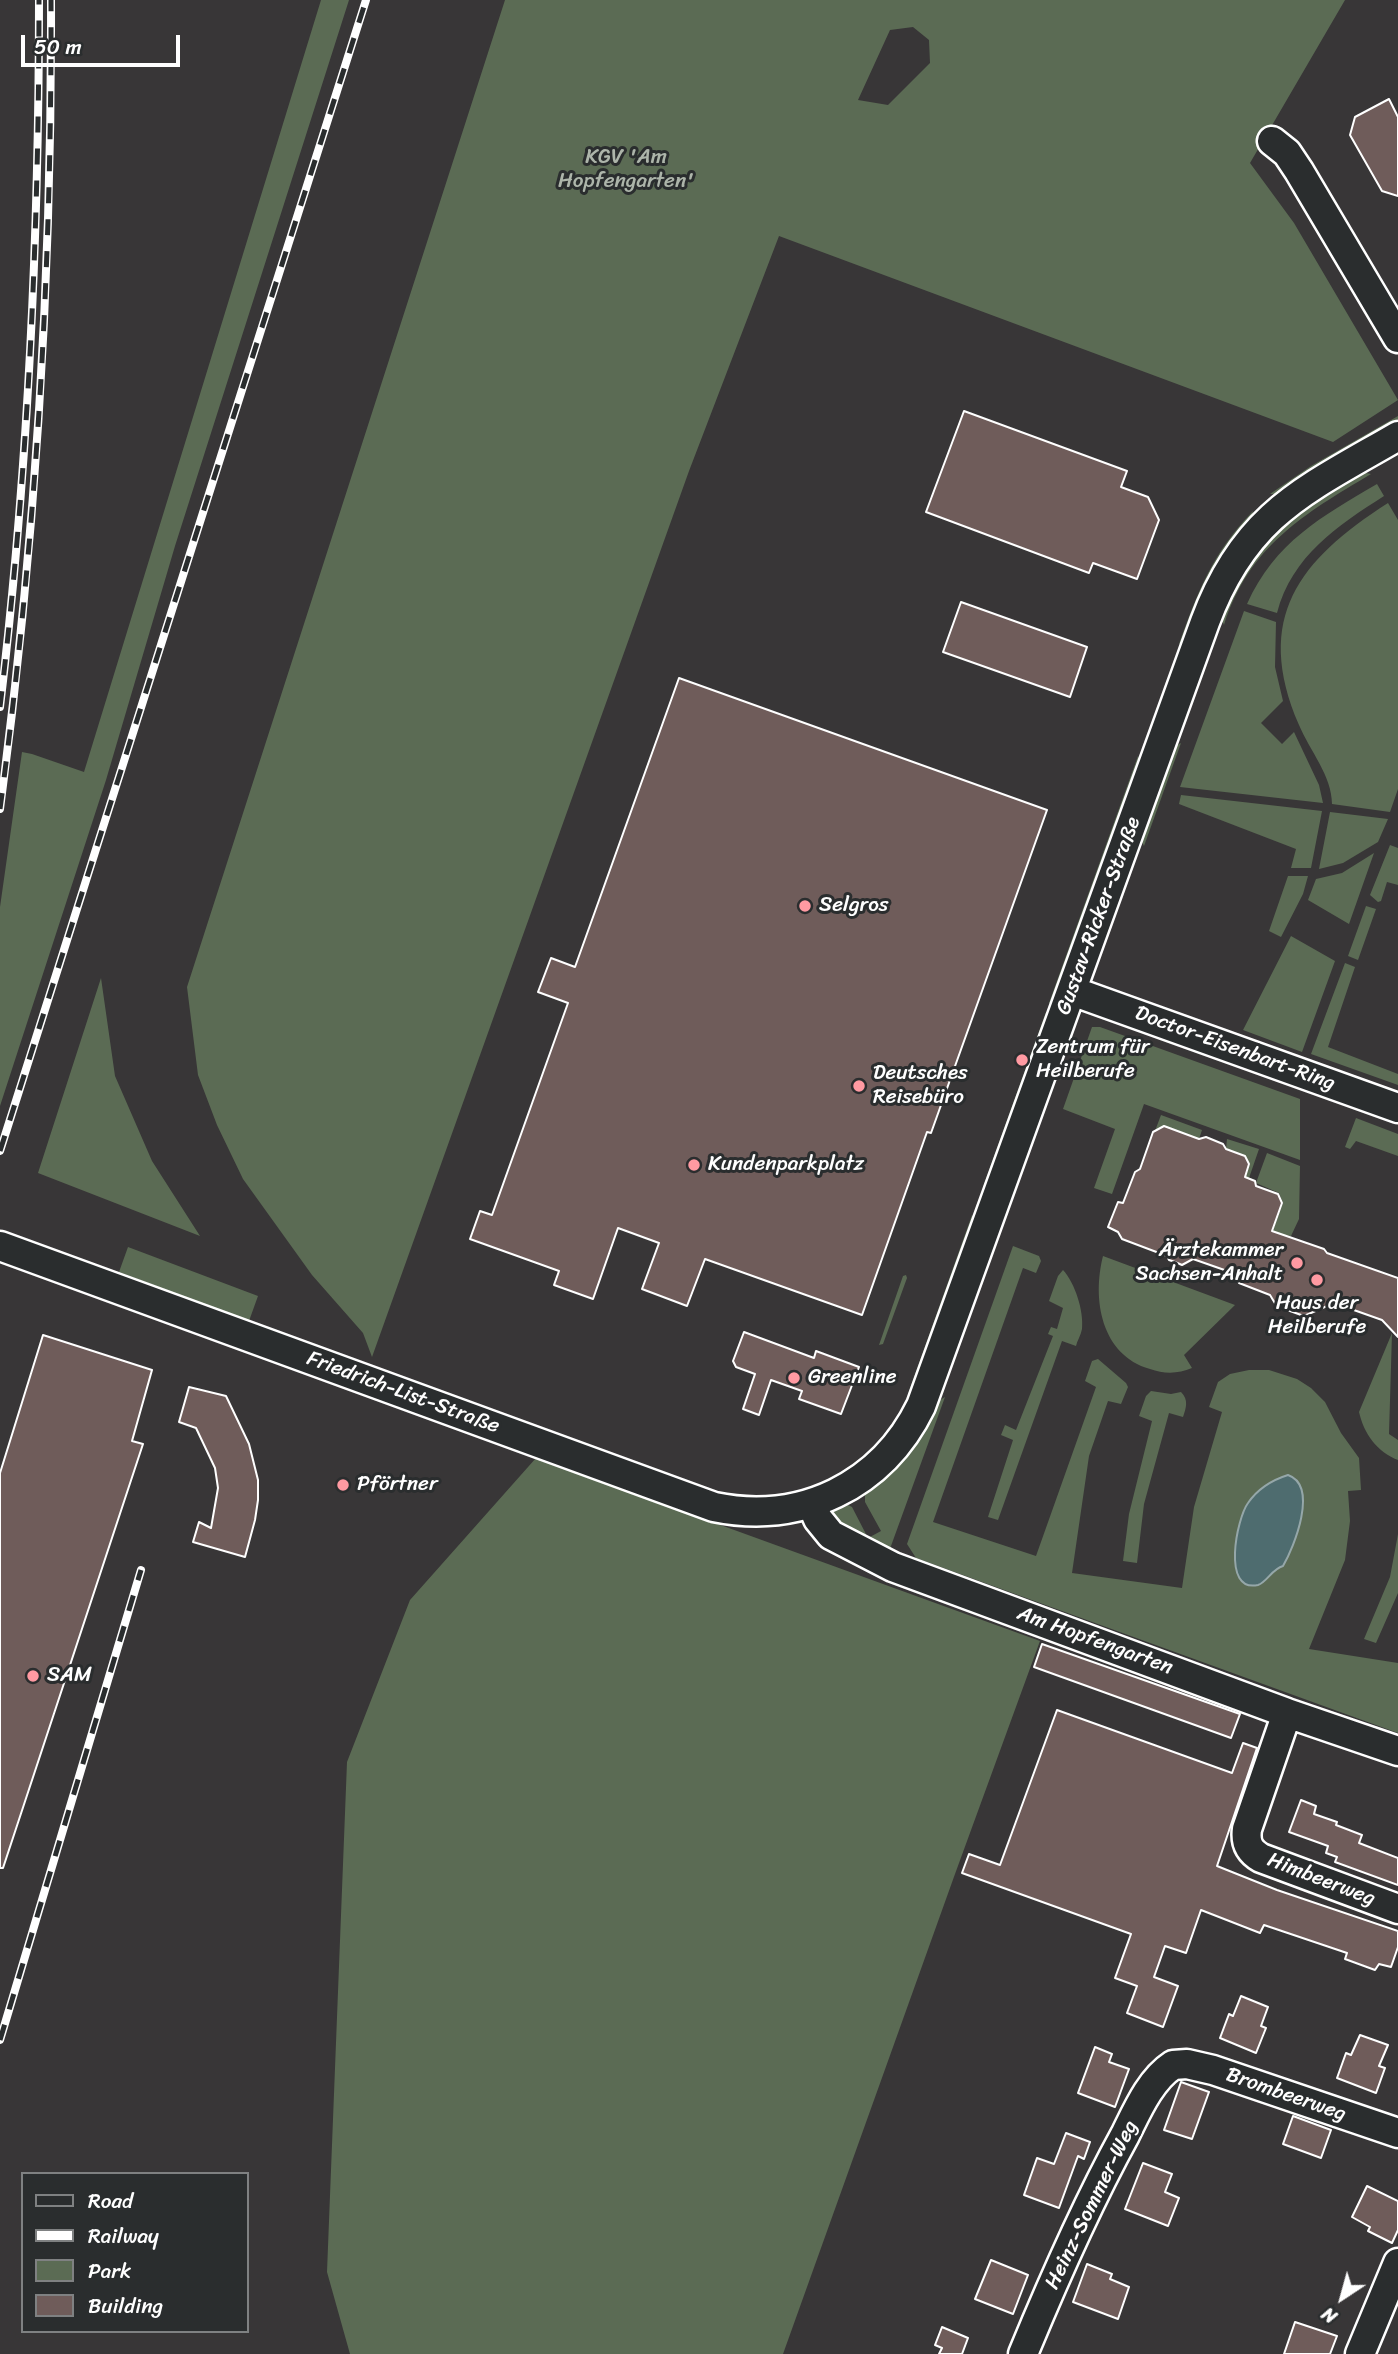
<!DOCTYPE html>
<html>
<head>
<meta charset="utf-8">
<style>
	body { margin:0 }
	#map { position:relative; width:1398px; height:2354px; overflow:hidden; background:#383637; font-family:Sriracha,sans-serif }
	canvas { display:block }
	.legend { position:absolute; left:21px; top:2172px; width:228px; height:161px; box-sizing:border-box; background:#2a2d2e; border:2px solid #7f8182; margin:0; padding:9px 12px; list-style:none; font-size:21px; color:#fff }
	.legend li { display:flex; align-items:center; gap:14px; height:35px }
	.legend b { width:35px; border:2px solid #7f8182 }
	.north { position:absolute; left:1307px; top:2263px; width:70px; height:70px; -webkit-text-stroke:5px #2a2d2e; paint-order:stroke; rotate:216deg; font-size:19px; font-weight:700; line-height:28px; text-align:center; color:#fff }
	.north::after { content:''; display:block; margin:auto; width:24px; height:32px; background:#fff; clip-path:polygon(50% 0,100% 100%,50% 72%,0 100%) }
	.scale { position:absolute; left:21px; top:35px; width:159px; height:32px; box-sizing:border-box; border:4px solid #fff; border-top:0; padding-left:9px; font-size:21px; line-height:24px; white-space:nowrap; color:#fff; -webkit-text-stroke:5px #2a2d2e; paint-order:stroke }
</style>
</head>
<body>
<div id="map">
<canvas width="1398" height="2354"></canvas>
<ul class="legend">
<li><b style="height:9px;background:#2a2d2e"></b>Road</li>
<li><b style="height:9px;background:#fff"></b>Railway</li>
<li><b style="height:19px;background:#5b6b54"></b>Park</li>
<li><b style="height:19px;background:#6f5c5a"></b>Building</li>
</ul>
<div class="north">N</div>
<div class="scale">50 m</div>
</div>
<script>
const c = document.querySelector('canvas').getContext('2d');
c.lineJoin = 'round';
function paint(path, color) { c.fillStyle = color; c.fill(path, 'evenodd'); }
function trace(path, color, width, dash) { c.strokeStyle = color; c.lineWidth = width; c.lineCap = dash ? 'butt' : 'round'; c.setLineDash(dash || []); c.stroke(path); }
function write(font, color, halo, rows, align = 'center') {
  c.font = font + ' Sriracha,sans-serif'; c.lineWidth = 6; c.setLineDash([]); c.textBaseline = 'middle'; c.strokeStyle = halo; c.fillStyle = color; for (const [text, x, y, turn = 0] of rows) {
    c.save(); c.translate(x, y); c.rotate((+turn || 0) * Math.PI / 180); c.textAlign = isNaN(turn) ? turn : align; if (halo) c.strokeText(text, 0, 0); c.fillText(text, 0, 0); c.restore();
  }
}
paint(new Path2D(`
	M 321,0 L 349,0 L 175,546 L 106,780 L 0,1106 L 0,907 L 22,752 L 32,754 L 84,772 Z
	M 505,0 L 1345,0 L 1250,163 L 1294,223 L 1398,400 L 1333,442 L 779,236 L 689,471 L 372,1357 L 363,1333 L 312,1275 L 243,1179 L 217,1125 L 198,1075 L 187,987 ZM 913,27 L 929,40 L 930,63 L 888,105 L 858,100 L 890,30 Z
	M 1398,416 L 1398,419 L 1389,427 L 1279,494 L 1270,494 L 1311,466 Z
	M 1361,472 L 1371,474 C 1304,514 1249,546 1224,625 L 1220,615 L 1247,563 L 1288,518 Z
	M 1377,484 L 1384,496 C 1337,526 1292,556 1277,613 L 1247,604 C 1275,542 1321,517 1377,484 Z
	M 1388,503 L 1398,520 L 1398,789 L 1390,812 L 1332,804 C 1332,776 1310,751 1299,725 C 1253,618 1299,560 1388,503 Z
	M 1253,511 C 1249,531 1227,546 1217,565 C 1204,589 1195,616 1185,641 L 1179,644 C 1199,589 1212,554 1253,511 Z
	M 1244,611 L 1276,622 L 1275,667 L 1283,701 L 1261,723 L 1282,744 L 1294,732 L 1319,785 L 1323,803 L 1180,787 Z
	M 1181,743 L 1144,846 L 1140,838 L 1172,748 Z
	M 1138,756 L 1141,763 L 1054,1005 L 1049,1003 Z
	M 1181,795 L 1322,811 L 1311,868 L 1291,868 L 1296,849 L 1179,804 Z
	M 1330,812 L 1388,819 L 1378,842 L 1343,863 L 1319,869 Z
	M 1390,845 L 1398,848 L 1398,885 L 1387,882 L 1381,901 L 1378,902 L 1370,895 Z
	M 1374,853 L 1349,924 L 1308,900 L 1316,879 L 1342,873 Z
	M 1288,876 L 1308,876 L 1303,894 L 1281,937 L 1269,931 Z
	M 1366,906 L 1376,909 L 1358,960 L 1348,956 Z
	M 1291,936 L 1335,961 L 1302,1052 L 1243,1030 Z
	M 1345,963 L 1355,967 L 1328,1047 L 1398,1074 L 1398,1085 L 1311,1054 Z
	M 101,978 L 115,1076 L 152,1161 L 200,1236 L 38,1173 Z
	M 1046,1012 L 1051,1013 L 987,1188 L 983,1187 Z
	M 1092,1027 L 1100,1027 L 1300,1099 L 1300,1160 L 1144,1104 L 1112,1194 L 1094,1188 L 1115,1129 L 1063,1109 Z
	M 1161,1115 L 1202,1130 L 1199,1139 L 1164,1126 L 1155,1131 Z
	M 1356,1118 L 1398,1134 L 1398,1156 L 1356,1141 L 1350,1149 L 1345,1147 Z
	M 1227,1139 L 1259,1149 L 1249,1178 L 1245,1177 L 1250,1164 L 1245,1156 L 1226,1149 Z
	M 1267,1153 L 1300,1166 L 1299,1219 L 1291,1236 L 1272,1233 L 1283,1203 L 1279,1193 L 1256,1183 Z
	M 972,1215 L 976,1221 L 913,1396 L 908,1394 Z
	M 1013,1246 L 1039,1256 L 1041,1261 L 1036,1273 L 1023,1268 L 933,1522 L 1036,1556 L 1096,1387 L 1085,1381 L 1092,1361 L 1098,1359 L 1126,1383 L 1128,1387 L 1121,1404 L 1108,1401 L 1089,1456 L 1072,1573 L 1182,1588 L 1194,1507 L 1222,1412 L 1209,1407 L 1218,1382 L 1230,1374 L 1249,1370 L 1269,1370 L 1297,1379 L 1311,1388 L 1325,1402 L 1341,1433 L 1359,1458 L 1361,1490 L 1348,1491 L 1350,1521 L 1345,1560 L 1309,1649 L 1398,1663 L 1398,1733 L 916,1558 L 907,1544 Z
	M 128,1247 L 258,1296 L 249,1321 L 119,1272 Z
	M 1103,1256 L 1235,1305 L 1184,1355 L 1192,1368 C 1178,1374 1164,1374 1150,1369 C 1101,1355 1092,1299 1103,1256 Z
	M 1063,1270 C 1075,1283 1084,1311 1082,1329 C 1081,1335 1077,1341 1076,1346 L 1062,1341 L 998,1520 L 988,1517 L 1013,1440 L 1001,1435 L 1005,1425 L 1016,1430 L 1053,1336 L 1048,1334 L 1051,1327 L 1057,1329 L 1063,1308 L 1049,1301 L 1058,1276 Z
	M 906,1275 L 907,1278 L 883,1344 L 879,1345 L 903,1276 Z
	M 1392,1333 L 1389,1434 L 1398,1440 L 1398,1460 C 1377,1452 1364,1434 1359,1412 Z
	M 1151,1391 L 1171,1394 L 1181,1392 C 1189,1400 1186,1408 1183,1417 L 1169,1413 L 1144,1504 L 1137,1563 L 1123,1561 L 1129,1514 L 1152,1421 L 1139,1416 L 1146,1396 Z
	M 945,1397 L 887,1557 L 818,1516 L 846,1504 L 852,1507 L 868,1538 L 881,1531 L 865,1502 L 865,1493 C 881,1481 897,1467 909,1451 C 921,1435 927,1407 945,1397 Z
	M 536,1458 L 1040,1641 L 955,1874 L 783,2354 L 350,2354 L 327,2272 L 347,1762 L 410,1600 Z
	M 1398,1534 L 1398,1593 L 1376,1643 L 1364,1639 L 1390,1577 Z`), '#5b6b54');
const water = new Path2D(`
	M 1288,1475 C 1319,1486 1294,1547 1283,1566 C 1272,1569 1267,1582 1258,1585 C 1221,1593 1237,1518 1248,1503 C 1257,1490 1272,1480 1288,1475 Z`);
paint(water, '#4e6c6f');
trace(water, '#95a7a9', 2);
const building = new Path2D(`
	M 1389,99 L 1398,117 L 1398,196 L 1382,191 L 1350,135 L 1355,117 Z
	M 964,411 L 1127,471 L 1121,487 L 1148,497 L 1159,520 L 1137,579 L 1093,563 L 1089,573 L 926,512 Z
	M 961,602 L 1087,647 L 1070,697 L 943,652 Z
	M 679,678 L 1047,810 L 931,1133 L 927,1132 L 862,1315 L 705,1259 L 687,1306 L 642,1289 L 659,1243 L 618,1228 L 593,1299 L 554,1285 L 559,1271 L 470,1239 L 480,1211 L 492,1215 L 568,1003 L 538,992 L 551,958 L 575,967 Z
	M 1164,1126 L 1199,1139 L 1206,1137 L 1223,1144 L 1226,1149 L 1245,1156 L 1249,1164 L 1245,1177 L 1255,1181 L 1256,1186 L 1278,1194 L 1282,1203 L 1272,1231 L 1324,1249 L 1327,1253 L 1398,1278 L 1398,1337 L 1382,1320 L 1334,1303 L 1304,1316 L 1290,1311 L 1276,1305 L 1270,1295 L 1239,1283 L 1233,1273 L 1193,1259 L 1182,1265 L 1175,1262 L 1169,1260 L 1167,1256 L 1122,1239 L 1118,1232 L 1108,1227 L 1118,1202 L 1123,1203 L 1135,1172 L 1140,1169 L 1153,1132 Z
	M 744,1332 L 814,1358 L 816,1351 L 859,1367 L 841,1414 L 799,1399 L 802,1391 L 771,1380 L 759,1415 L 743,1409 L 755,1374 L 736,1367 L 733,1361 Z
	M 43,1335 L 152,1370 L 132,1441 L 143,1444 L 3,1868 L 0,1868 L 0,1473 Z
	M 189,1387 L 226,1396 L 249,1444 L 258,1480 L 258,1500 L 255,1520 L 245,1557 L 193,1542 L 199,1522 L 211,1528 L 218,1488 L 215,1468 L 196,1428 L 179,1422 Z
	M 1042,1644 L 1240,1714 L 1231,1738 L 1034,1667 Z
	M 1057,1710 L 1232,1773 L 1243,1743 L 1257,1748 L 1217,1866 L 1277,1890 L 1398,1931 L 1398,1947 L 1391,1967 L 1379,1964 L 1375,1970 L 1345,1959 L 1347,1953 L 1264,1925 L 1260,1933 L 1201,1910 L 1186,1953 L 1165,1946 L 1154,1977 L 1178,1986 L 1163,2027 L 1127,2013 L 1137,1986 L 1115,1978 L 1131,1934 L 962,1873 L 969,1854 L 1000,1865 Z
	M 1301,1800 L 1316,1806 L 1314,1814 L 1337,1822 L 1336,1825 L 1362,1835 L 1359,1843 L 1398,1858 L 1398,1885 L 1335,1862 L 1337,1857 L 1326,1853 L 1328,1846 L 1289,1832 Z
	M 1241,1996 L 1268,2007 L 1261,2026 L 1266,2028 L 1256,2053 L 1220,2038 L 1229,2014 L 1233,2016 Z
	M 1360,2035 L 1388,2045 L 1379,2066 L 1385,2068 L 1376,2093 L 1337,2078 L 1346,2053 L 1351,2055 Z
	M 1095,2047 L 1112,2054 L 1109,2062 L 1129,2069 L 1115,2107 L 1078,2093 Z
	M 1181,2082 L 1209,2092 L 1192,2139 L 1164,2130 Z
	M 1293,2116 L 1331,2130 L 1321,2158 L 1283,2144 Z
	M 1066,2133 L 1090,2142 L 1084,2159 L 1078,2156 L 1059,2208 L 1024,2195 L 1037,2158 L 1054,2164 Z
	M 1143,2163 L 1172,2174 L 1165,2192 L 1179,2198 L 1168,2226 L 1125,2209 Z
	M 1367,2186 L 1398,2201 L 1398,2230 L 1392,2243 L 1368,2231 L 1370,2227 L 1352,2217 Z
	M 991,2260 L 1028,2275 L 1013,2314 L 975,2299 Z
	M 1087,2264 L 1112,2274 L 1110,2279 L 1129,2287 L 1118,2319 L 1073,2302 Z
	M 1295,2322 L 1337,2336 L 1330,2354 L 1284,2354 Z
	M 942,2327 L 968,2338 L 962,2354 L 939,2354 L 942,2348 L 935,2345 Z`);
paint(building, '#6f5c5a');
trace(building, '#fff', 2);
const minor = new Path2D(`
	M 1272,141 L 1287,153 L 1299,171 L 1398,338
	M 1072,991 L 1398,1108
	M 0,1246 L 714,1507 C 801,1525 882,1486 921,1406 L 1205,622 C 1245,514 1305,490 1398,436
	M 811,1503 L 818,1519 L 831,1535 L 893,1567 L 1287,1713 L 1398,1751
	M 1287,1713 L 1247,1829 C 1245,1843 1249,1851 1261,1858 L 1398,1909
	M 1023,2354 C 1054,2279 1086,2206 1125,2135 C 1137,2111 1150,2080 1173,2065 L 1187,2064 L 1213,2070 L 1398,2133
	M 1360,2354 L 1398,2263`);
trace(minor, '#fff', 33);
trace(minor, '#2a2d2e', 28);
const rail = new Path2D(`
	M 0,707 C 28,472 39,236 39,0
	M 0,809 C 36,540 52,271 51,0
	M 0,1151 L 366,0
	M 0,2040 L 141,1570`);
trace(rail, '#fff', 8);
trace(rail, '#2a2d2e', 5, [16]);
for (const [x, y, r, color] of [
	[805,906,7,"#ff9aa2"],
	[1022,1060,7,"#ff9aa2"],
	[859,1086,7,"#ff9aa2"],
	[694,1165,7,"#ff9aa2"],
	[1297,1263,7,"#ff9aa2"],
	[1317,1280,7,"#ff9aa2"],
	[794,1378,7,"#ff9aa2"],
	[343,1485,7,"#ff9aa2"],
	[33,1676,7,"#ff9aa2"]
]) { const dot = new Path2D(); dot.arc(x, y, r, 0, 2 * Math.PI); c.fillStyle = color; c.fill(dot); trace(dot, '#2a2d2e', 2.5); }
write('21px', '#adb5aa', '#2a2d2e', [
	["KGV 'Am",626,158],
	["Hopfengarten'",626,182]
]);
write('21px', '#fff', '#2a2d2e', [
	["Selgros",819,906],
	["Zentrum für",1036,1048],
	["Heilberufe",1036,1072],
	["Deutsches",873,1074],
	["Reisebüro",873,1098],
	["Kundenparkplatz",708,1165],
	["Ärztekammer",1283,1251,"right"],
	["Sachsen-Anhalt",1283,1275,"right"],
	["Haus der",1317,1304,"center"],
	["Heilberufe",1317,1328,"center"],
	["Greenline",808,1378],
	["Pförtner",357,1485],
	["SAM",47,1676]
], 'left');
write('21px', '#fff', '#2a2d2e', [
	["Gustav-Ricker-Straße",1099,916,-70],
	["Doctor-Eisenbart-Ring",1235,1049,20],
	["Friedrich-List-Straße",403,1393,20],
	["Am Hopfengarten",1095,1641,20],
	["Himbeerweg",1321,1880,21],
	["Brombeerweg",1286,2095,19],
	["Heinz-Sommer-Weg",1092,2205,-64]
]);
</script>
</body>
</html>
